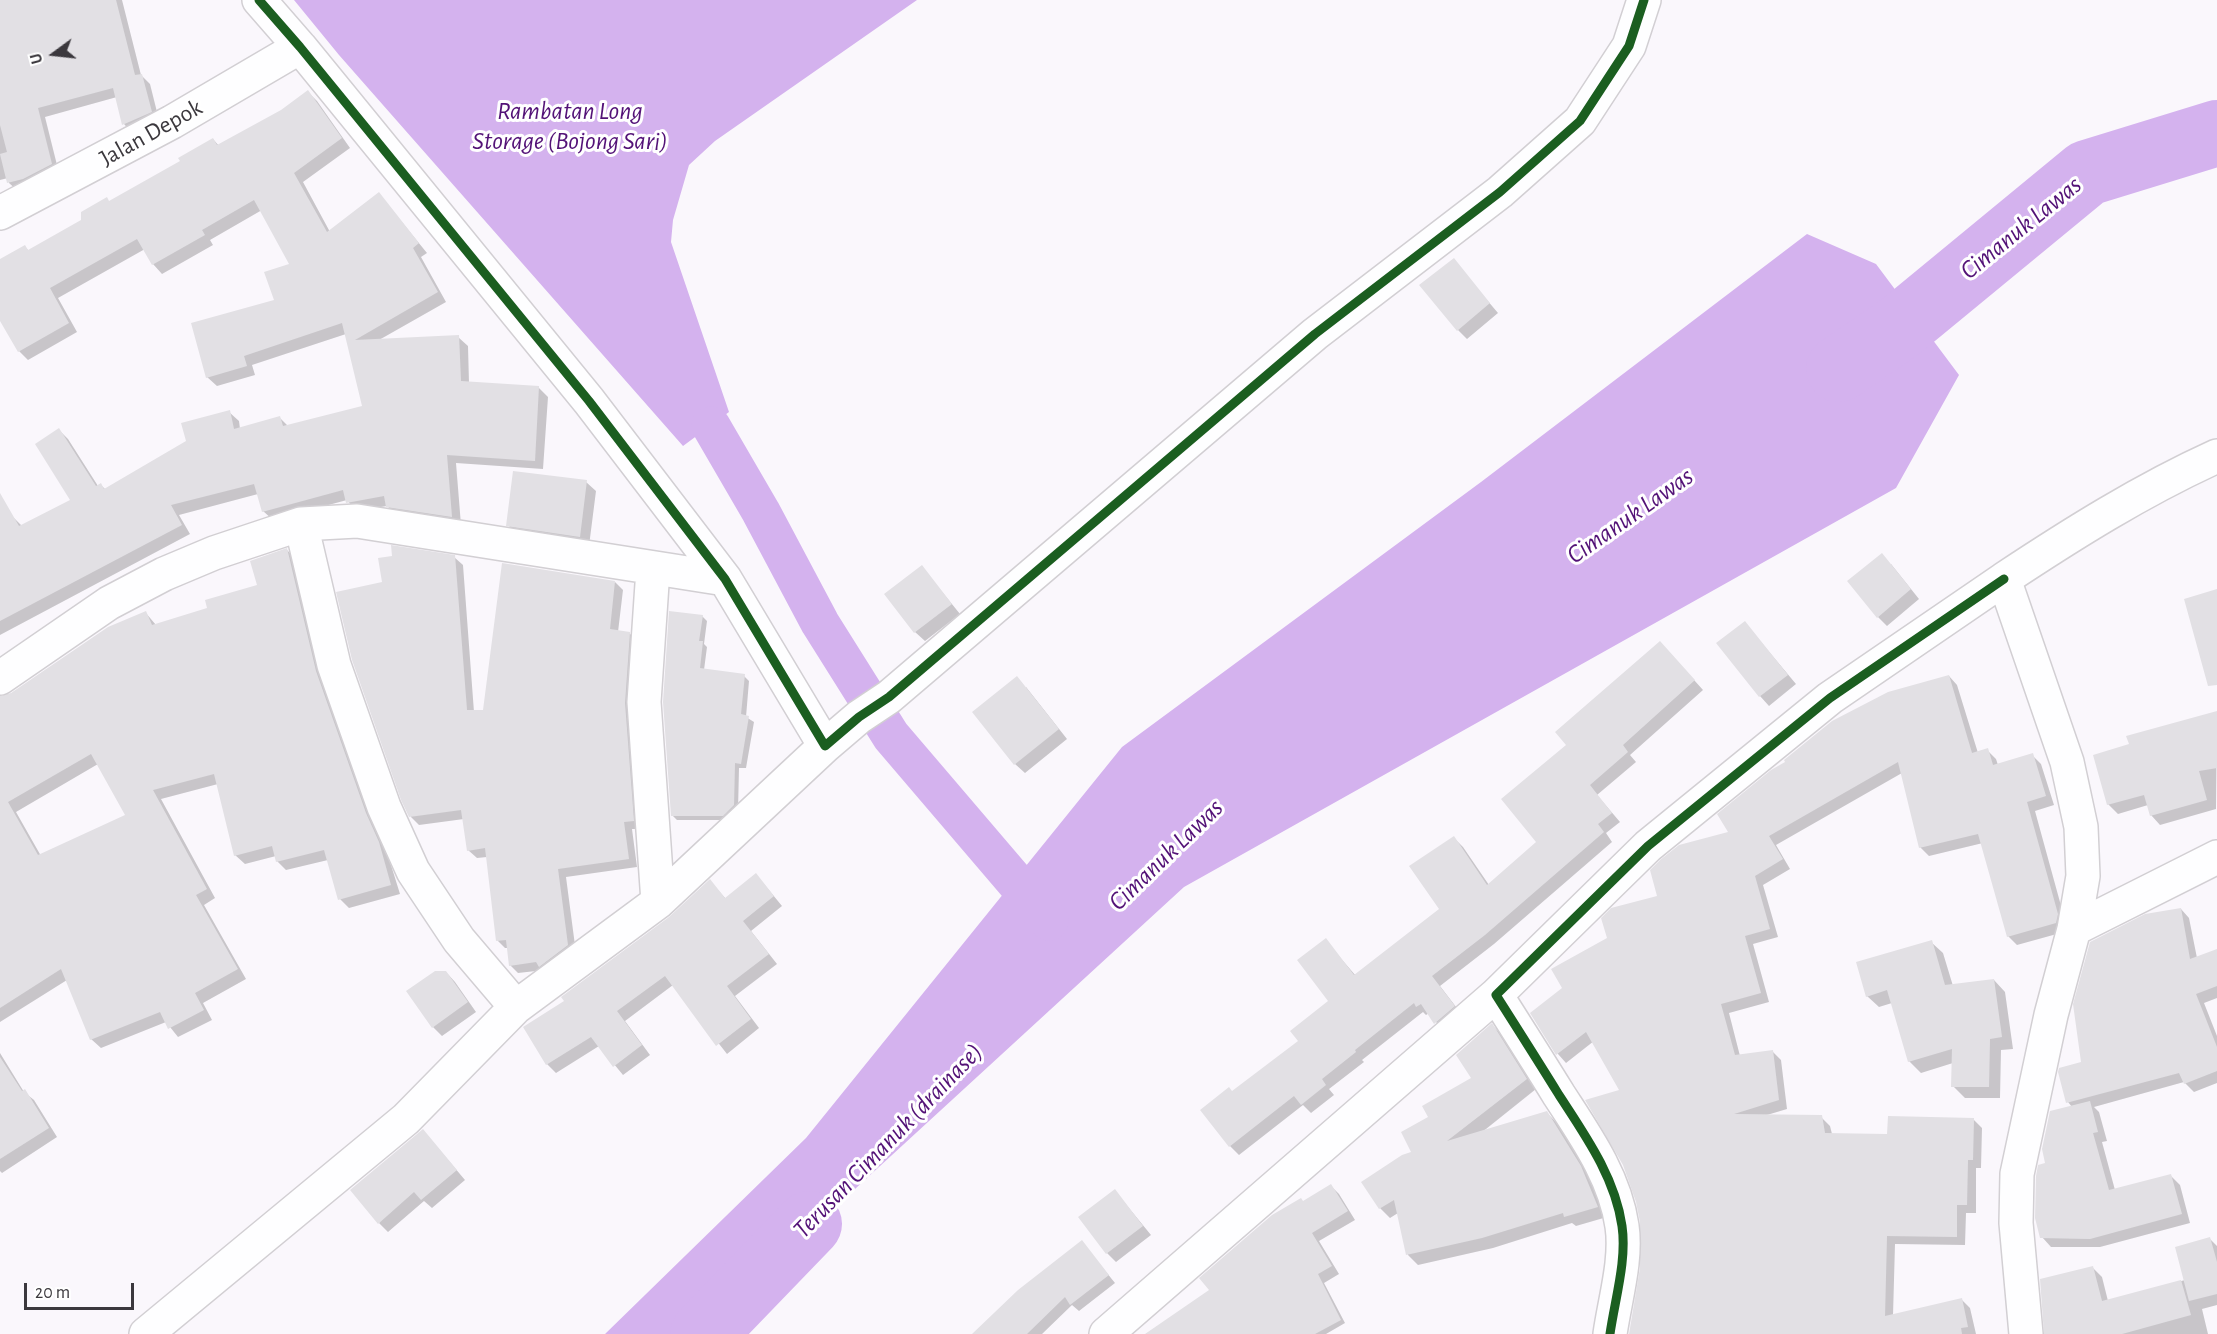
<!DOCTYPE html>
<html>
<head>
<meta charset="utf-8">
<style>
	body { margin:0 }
	#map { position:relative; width:2217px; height:1334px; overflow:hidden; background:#faf7fc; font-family:"Alegreya Sans",sans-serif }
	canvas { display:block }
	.north { position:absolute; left:24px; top:24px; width:60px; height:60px; -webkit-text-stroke:4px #fff; paint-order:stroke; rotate:255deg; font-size:16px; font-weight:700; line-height:24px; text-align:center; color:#3b383d }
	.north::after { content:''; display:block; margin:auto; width:21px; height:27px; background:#3b383d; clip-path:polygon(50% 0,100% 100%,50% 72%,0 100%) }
	.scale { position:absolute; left:24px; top:1283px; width:110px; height:27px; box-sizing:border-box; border:3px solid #3b383d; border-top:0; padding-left:8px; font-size:18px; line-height:21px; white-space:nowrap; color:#3b383d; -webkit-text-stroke:4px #fff; paint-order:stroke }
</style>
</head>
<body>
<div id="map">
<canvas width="2217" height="1334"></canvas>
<div class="north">U</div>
<div class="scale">20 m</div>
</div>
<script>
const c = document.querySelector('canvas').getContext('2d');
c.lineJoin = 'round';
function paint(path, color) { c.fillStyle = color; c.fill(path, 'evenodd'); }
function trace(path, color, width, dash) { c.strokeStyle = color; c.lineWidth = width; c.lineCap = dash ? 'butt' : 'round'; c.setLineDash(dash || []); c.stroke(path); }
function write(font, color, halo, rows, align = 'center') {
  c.font = font + ' "Alegreya Sans",sans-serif'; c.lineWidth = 6; c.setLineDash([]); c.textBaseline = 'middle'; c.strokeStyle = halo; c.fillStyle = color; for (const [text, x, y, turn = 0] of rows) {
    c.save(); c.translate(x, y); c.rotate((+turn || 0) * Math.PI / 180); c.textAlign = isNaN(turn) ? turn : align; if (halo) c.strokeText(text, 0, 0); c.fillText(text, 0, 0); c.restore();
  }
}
paint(new Path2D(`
	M 294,0 L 917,0 L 715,141 L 689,165 L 673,220 L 671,242 L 729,412 L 683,446 L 339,55 Z
	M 1807,234 L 1876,264 L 1959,375 L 1896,488 L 1184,887 L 697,1334 L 605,1334 L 806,1138 L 1122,747 L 1481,482 Z`), '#d4b2ee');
paint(new Path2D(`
	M 0,0 L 122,0 L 141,75 L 150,84 L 159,120 L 132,133 L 124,124 L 117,97 L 45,117 L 59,173 L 18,191 L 9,183 L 8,178 L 0,180 Z
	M 308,92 L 317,101 L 350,148 L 303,182 L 330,232 L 379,194 L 427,253 L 421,257 L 446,302 L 379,340 L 458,337 L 468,346 L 469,383 L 538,387 L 548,397 L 543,469 L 456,463 L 461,525 L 397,515 L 387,506 L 356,511 L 347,500 L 273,520 L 263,511 L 258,494 L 179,515 L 190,534 L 0,635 L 0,525 L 13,517 L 22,526 L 72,500 L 59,430 L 68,439 L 98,486 L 101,485 L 106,490 L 188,442 L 229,412 L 239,421 L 240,429 L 279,417 L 288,426 L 364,408 L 346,334 L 252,365 L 255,375 L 217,386 L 207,377 L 276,301 L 291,265 L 262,210 L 210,240 L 213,245 L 162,274 L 153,264 L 145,249 L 58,298 L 77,332 L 28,360 L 19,351 L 0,318 L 0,261 L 25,247 L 29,251 L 182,162 L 213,139 L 219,146 L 282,111 Z
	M 1453,260 L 1498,313 L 1467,339 L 1458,330 Z
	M 586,482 L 596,491 L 589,546 L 517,534 L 508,525 Z
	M 287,550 L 296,559 L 400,894 L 349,908 L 340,899 L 328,860 L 286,870 L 277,861 L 276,856 L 245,864 L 235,855 L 218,784 L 161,799 L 215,898 L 204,905 L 246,979 L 203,1003 L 212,1020 L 178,1037 L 166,1022 L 101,1048 L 91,1039 L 67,980 L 0,1022 L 0,698 L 11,695 L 145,612 L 156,625 L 209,609 L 259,586 ZM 98,764 L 127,816 L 41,856 L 16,812 Z
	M 454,557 L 463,565 L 474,712 L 484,712 L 615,582 L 623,590 L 618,632 L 629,633 L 638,641 L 641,829 L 632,829 L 637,867 L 566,877 L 576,953 L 545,970 L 518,973 L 510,965 L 508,948 L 505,948 L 497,940 L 487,857 L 477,858 L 468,850 L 464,819 L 419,825 L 411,817 L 383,583 Z
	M 1891,564 L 1919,599 L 1887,626 L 1878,617 Z
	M 922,567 L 960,614 L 925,641 L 915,632 Z
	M 702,616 L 707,621 L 704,644 L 707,647 L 704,670 L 744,676 L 749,681 L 746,717 L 754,722 L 746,768 L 739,768 L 738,811 L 728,820 L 677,820 L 672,815 Z
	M 1745,623 L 1796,684 L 1769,706 L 1760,696 Z
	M 1669,652 L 1703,690 L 1630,755 L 1636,762 L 1597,795 L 1620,822 L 1606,833 L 1612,842 L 1494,944 L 1440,986 L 1463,1016 L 1444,1032 L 1429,1013 L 1426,1015 L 1423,1012 L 1362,1060 L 1364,1062 L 1329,1089 L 1334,1095 L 1311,1113 L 1303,1105 L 1239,1155 L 1230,1146 L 1232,1092 L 1300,1041 L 1331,1001 L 1325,940 L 1356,976 L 1441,909 L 1454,838 L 1463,847 L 1489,885 L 1538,843 L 1568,745 Z
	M 1949,676 L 1957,685 L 1978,753 L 1987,750 L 1996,759 L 1998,765 L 2032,755 L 2041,764 L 2054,805 L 2035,811 L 2066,924 L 2064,932 L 2017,945 L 2008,936 L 1983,843 L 1929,856 L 1920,847 L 1902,773 L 1776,845 L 1790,869 L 1763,885 L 1778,937 L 1753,944 L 1769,1002 L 1729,1013 L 1740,1056 L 1772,1051 L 1781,1060 L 1787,1109 L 1767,1115 L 1821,1117 L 1830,1126 L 1832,1134 L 1889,1135 L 1973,1119 L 1982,1128 L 1981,1168 L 1976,1168 L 1976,1213 L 1966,1213 L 1965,1245 L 1895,1244 L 1893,1316 L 1961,1299 L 1970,1308 L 1976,1334 L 1630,1334 L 1643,1253 L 1642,1222 L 1621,1090 L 1594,1041 L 1566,1063 L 1558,1054 L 1532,1013 L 1564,989 L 1609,938 L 1659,897 L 1730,833 Z
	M 1026,687 L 1067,739 L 1025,773 L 1015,764 Z
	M 2217,712 L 2216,809 L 2160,825 L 2151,815 L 2148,805 L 2118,814 L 2108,804 L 2131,746 Z
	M 710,881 L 726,899 L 764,884 L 782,906 L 751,931 L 777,964 L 735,996 L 759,1028 L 727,1054 L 673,985 L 625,1021 L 650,1055 L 623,1075 L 599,1046 L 556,1073 L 547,1064 L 566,1001 L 670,918 Z
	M 2181,909 L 2189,918 L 2197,958 L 2217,950 L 2217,998 L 2204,1003 L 2217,1036 L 2217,1083 L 2194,1092 L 2184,1082 L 2094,1107 L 2099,1112 L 2107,1141 L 2102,1142 L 2115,1190 L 2170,1175 L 2180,1185 L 2190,1223 L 2100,1247 L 2051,1247 L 2042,1237 L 2047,1164 L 2072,1107 L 2068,1102 L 2082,1063 Z
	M 1931,942 L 1943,953 L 1953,986 L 1994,980 L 2005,992 L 2013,1049 L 2001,1050 L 2000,1098 L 1965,1098 L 1953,1086 L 1953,1063 L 1921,1073 L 1909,1061 L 1892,1003 L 1879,1007 L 1867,996 Z
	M 446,972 L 455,982 L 476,1012 L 442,1036 L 433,1027 Z
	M 1492,1025 L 1502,1035 L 1536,1089 L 1481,1133 L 1547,1113 L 1557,1123 L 1591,1178 L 1607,1217 L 1576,1226 L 1572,1223 L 1493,1248 L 1418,1265 L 1408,1255 L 1398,1213 L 1390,1218 L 1380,1208 L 1363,1182 L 1413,1153 L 1430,1118 L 1473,1079 Z
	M 0,1053 L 24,1092 L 34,1100 L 57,1137 L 2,1173 L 0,1171 Z
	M 432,1141 L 465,1180 L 432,1208 L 424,1201 L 388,1232 L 379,1223 Z
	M 1331,1186 L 1339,1194 L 1355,1220 L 1319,1241 L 1339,1274 L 1324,1283 L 1345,1323 L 1326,1334 L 1146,1334 L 1211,1290 L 1304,1202 Z
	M 1115,1191 L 1151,1235 L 1116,1262 L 1107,1253 Z
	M 2210,1239 L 2217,1246 L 2217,1305 L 2202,1309 L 2208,1334 L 2046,1334 L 2092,1267 L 2102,1277 L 2108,1301 L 2185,1280 Z
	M 1082,1242 L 1115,1283 L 1079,1311 L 1072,1305 L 1042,1334 L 975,1334 Z`), '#0003');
trace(new Path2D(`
	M 711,426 L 761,512 L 820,623 L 891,736 L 1049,921`), '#d4b2ee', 39);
trace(new Path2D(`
	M 1839,369 L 1900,327 L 2087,173 L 2217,133
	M 703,1334 L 809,1224`), '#d4b2ee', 66);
paint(new Path2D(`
	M 0,0 L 116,0 L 135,75 L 142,74 L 152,112 L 122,125 L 113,88 L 38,108 L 52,164 L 23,179 L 7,183 L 0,154 L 7,152 L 0,125 Z
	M 308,90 L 342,138 L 294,173 L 327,232 L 379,192 L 419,243 L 413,248 L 438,292 L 355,340 L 459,335 L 461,381 L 539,386 L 535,461 L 447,455 L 452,517 L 386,507 L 384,496 L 346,503 L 343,490 L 262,512 L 254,484 L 171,505 L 182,525 L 0,621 L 0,493 L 19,526 L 70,500 L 35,444 L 59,428 L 96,486 L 101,483 L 104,489 L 186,441 L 181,423 L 230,410 L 234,429 L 280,416 L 283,426 L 362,406 L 342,323 L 244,356 L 247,366 L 206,378 L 191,323 L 274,300 L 264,272 L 289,264 L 254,200 L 202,230 L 205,235 L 152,265 L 137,239 L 50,288 L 69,323 L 18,352 L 0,321 L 0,259 L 25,245 L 28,250 L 81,220 L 81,212 L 107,197 L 109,201 L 180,161 L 178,158 L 213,138 L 217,145 L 281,110 Z
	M 1454,258 L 1490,303 L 1457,331 L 1419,285 Z
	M 513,471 L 587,480 L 580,537 L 506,526 Z
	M 391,545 L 455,555 L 467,710 L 483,710 L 502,563 L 615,581 L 610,629 L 630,632 L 625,703 L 634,821 L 624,822 L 629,859 L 558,869 L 568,945 L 539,967 L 536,962 L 509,966 L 506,940 L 496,941 L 485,848 L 467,851 L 461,810 L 409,817 L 401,800 L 352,660 L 336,592 L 382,582 L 378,558 L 392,556 Z
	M 287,548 L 316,671 L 366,813 L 379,842 L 391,885 L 338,900 L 324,850 L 276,862 L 272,846 L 234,856 L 214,774 L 153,790 L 207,889 L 196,895 L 238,969 L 195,993 L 204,1010 L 168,1029 L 160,1012 L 90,1040 L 61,969 L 0,1008 L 0,696 L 11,693 L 108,627 L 146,611 L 152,625 L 207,608 L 205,600 L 257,585 L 250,561 ZM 91,754 L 125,815 L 38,855 L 8,802 Z
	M 1882,553 L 1911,589 L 1877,618 L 1847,581 Z
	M 922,565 L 952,604 L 914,633 L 884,594 Z
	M 2217,589 L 2217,685 L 2208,686 L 2184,599 Z
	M 669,611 L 703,615 L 699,641 L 703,641 L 700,668 L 745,674 L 741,714 L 749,716 L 741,764 L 735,763 L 734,805 L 723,816 L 671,816 L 663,702 Z
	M 1745,621 L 1788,675 L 1759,697 L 1716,643 Z
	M 1660,641 L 1695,680 L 1623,745 L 1628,752 L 1590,785 L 1612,813 L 1598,824 L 1604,832 L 1485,935 L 1432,976 L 1455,1006 L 1434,1024 L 1421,1004 L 1416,1007 L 1414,1003 L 1355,1050 L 1356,1052 L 1322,1079 L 1326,1085 L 1301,1105 L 1294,1096 L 1229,1147 L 1200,1110 L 1229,1087 L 1232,1091 L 1298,1041 L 1290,1031 L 1328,1001 L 1297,960 L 1326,938 L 1354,975 L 1439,909 L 1409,866 L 1454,836 L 1487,885 L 1536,842 L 1501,799 L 1566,745 L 1555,732 Z
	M 1949,675 L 1972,753 L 1988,748 L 1993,765 L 2033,753 L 2046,796 L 2027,802 L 2058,914 L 2056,923 L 2007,937 L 1978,834 L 1919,848 L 1898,762 L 1769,836 L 1783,859 L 1755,876 L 1770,929 L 1745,936 L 1761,993 L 1721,1004 L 1735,1055 L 1773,1050 L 1779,1100 L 1734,1114 L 1822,1115 L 1825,1133 L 1887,1134 L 1888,1116 L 1974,1118 L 1973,1160 L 1968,1160 L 1967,1205 L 1957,1205 L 1957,1237 L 1887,1236 L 1885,1316 L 1962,1298 L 1968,1327 L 1961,1328 L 1962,1334 L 1629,1334 L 1640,1268 L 1640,1222 L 1636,1202 L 1623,1165 L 1585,1100 L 1619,1090 L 1586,1032 L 1556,1055 L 1530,1013 L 1562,988 L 1551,969 L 1607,938 L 1601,918 L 1611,908 L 1657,896 L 1650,870 L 1660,860 L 1679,845 L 1728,832 L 1717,814 L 1771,770 L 1785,762 L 1784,760 L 1832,721 L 1888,692 Z
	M 1017,676 L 1059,729 L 1014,765 L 972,712 Z
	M 2217,711 L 2217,768 L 2199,771 L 2207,800 L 2150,816 L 2144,795 L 2107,805 L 2093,755 L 2129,744 L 2126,736 Z
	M 756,873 L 774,896 L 743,921 L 769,954 L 727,986 L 751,1019 L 716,1046 L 665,976 L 617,1011 L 642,1045 L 613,1067 L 591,1037 L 546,1065 L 523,1027 L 564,1001 L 561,997 L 669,917 L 710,879 L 725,898 Z
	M 2181,908 L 2190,959 L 2217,949 L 2217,986 L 2196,994 L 2217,1047 L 2217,1071 L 2184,1084 L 2179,1073 L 2066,1103 L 2058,1072 L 2059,1068 L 2081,1062 L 2073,1004 L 2090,942 L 2145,914 Z
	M 1932,940 L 1945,985 L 1994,979 L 2002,1037 L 1990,1039 L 1989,1087 L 1951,1087 L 1952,1049 L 1908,1062 L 1887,990 L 1866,997 L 1856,962 Z
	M 435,971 L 446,971 L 468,1002 L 432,1028 L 406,991 Z
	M 1492,1023 L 1527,1079 L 1447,1141 L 1547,1111 L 1581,1166 L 1598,1207 L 1564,1217 L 1563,1213 L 1482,1238 L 1406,1255 L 1394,1200 L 1379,1209 L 1361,1182 L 1402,1155 L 1411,1152 L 1401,1132 L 1428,1117 L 1422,1106 L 1471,1078 L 1456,1055 Z
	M 0,1057 L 22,1091 L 25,1089 L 49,1128 L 0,1159 Z
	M 2090,1101 L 2098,1132 L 2093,1133 L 2109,1190 L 2171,1174 L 2182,1214 L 2090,1239 L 2040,1238 L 2035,1218 L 2036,1176 L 2038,1165 L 2045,1163 L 2042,1149 L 2050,1111 Z
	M 423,1129 L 457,1170 L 421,1200 L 414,1192 L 378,1224 L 350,1190 Z
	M 1331,1184 L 1348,1211 L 1312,1233 L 1332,1266 L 1318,1274 L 1341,1320 L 1315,1334 L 1145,1334 L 1209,1290 L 1199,1278 L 1272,1215 L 1301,1198 L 1303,1201 Z
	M 1115,1189 L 1143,1226 L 1106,1254 L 1078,1217 Z
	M 2210,1237 L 2217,1262 L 2217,1294 L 2189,1301 L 2175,1247 Z
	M 1082,1240 L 1109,1275 L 1070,1305 L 1065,1297 L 1027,1334 L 972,1334 L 1018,1290 Z
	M 2093,1266 L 2102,1301 L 2181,1280 L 2191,1315 L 2122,1334 L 2044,1334 L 2040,1279 Z`), '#e2e0e4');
const minor = new Path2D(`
	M 259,0 L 300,47 L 589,401 L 725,579 L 825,746 L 859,717 L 889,697 L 1315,334 L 1500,192 L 1580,121 L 1629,46 L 1644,0
	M 0,213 L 172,122 L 300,47
	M 301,524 L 334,665 L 384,807 L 413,871 L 459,940 L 516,1007
	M 653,569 L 644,702 L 658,902
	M 0,678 L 109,603 L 164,574 L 214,553 L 301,524 L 357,521 L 725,579
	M 2074,929 L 2217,857
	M 146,1334 L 406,1119 L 516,1007 L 658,902 L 825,746
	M 1106,1334 L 1496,995
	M 1610,1334 C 1615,1299 1627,1260 1622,1226 C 1615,1177 1585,1135 1559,1095 C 1538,1061 1517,1028 1496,995 L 1648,846 L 1830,698 L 2004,579
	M 2026,1334 L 2016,1223 L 2017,1174 L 2051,1015 L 2074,929 L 2083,876 L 2081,827 L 2067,762 L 2004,579 C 2072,534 2142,490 2217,456`);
trace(minor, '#d2cfd3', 36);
trace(minor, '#fefeff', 33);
trace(new Path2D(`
	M 259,0 L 300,47 L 589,401 L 725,579 L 825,746 L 859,717 L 889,697 L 1315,334 L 1500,192 L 1580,121 L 1629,46 L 1644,0
	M 1610,1334 C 1615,1299 1627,1260 1622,1226 C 1615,1177 1585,1135 1559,1095 C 1538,1061 1517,1028 1496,995 L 1648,846 L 1830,698 L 2004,579`), '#1b5e20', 9);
write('24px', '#3b383d', '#fff', [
	["Jalan Depok",151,133,-29]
]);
write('italic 26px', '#531277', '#fff', [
	["Rambatan Long",570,111],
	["Storage (Bojong Sari)",570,141],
	["Cimanuk Lawas",2021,228,-39],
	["Cimanuk Lawas",1630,516,-35],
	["Cimanuk Lawas",1166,855,-44],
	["Terusan Cimanuk (drainase)",888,1141,-46]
]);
</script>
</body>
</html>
